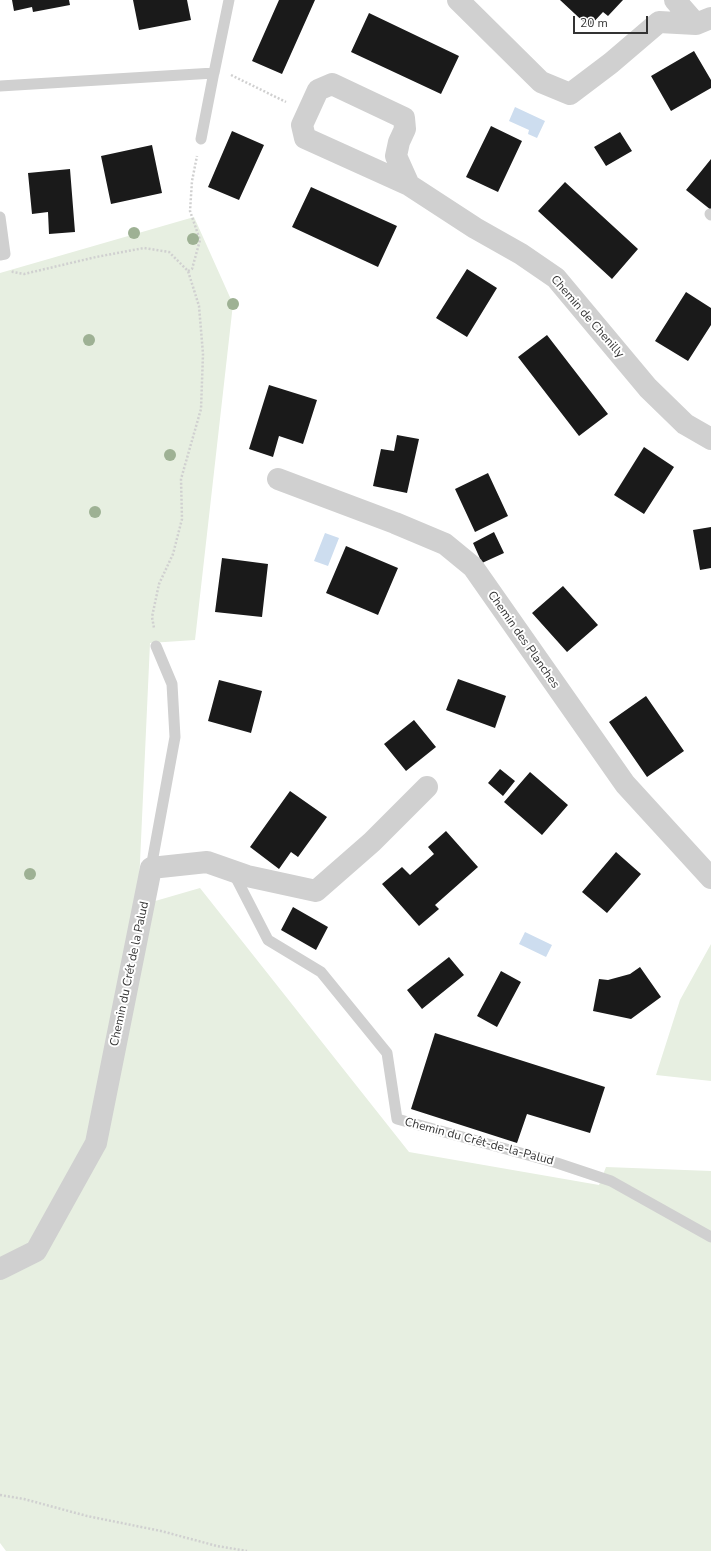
<!DOCTYPE html>
<html>
<head>
<meta charset="utf-8">
<style>
	body { margin:0 }
	#map { position:relative; width:711px; height:1551px; overflow:hidden; background:#fff; font-family:"Nunito Sans",sans-serif }
	canvas { display:block }
	.scale { position:absolute; left:573px; top:16px; width:75px; height:18px; box-sizing:border-box; border:2px solid #333; border-top:0; padding-left:5px; font-size:12px; line-height:14px; white-space:nowrap; color:#333; -webkit-text-stroke:3px #fff; paint-order:stroke }
</style>
</head>
<body>
<div id="map">
<canvas width="711" height="1551"></canvas>
<div class="scale">20 m</div>
</div>
<script>
const c = document.querySelector('canvas').getContext('2d');
c.lineJoin = 'round';
function paint(path, color) { c.fillStyle = color; c.fill(path, 'evenodd'); }
function trace(path, color, width, dash) { c.strokeStyle = color; c.lineWidth = width; c.lineCap = dash ? 'butt' : 'round'; c.setLineDash(dash || []); c.stroke(path); }
function write(font, color, halo, rows, align = 'center') {
  c.font = font + ' "Nunito Sans",sans-serif'; c.lineWidth = 4; c.setLineDash([]); c.textBaseline = 'middle'; c.strokeStyle = halo; c.fillStyle = color; for (const [text, x, y, turn = 0] of rows) {
    c.save(); c.translate(x, y); c.rotate((+turn || 0) * Math.PI / 180); c.textAlign = isNaN(turn) ? turn : align; if (halo) c.strokeText(text, 0, 0); c.fillText(text, 0, 0); c.restore();
  }
}
paint(new Path2D(`
	M 194,217 L 233,304 L 195,640 L 150,643 L 138,906 L 200,888 L 409,1152 L 599,1185 L 606,1167 L 711,1171 L 711,1551 L 6,1551 L 0,1543 L 0,273 Z
	M 711,944 L 711,1081 L 656,1075 L 680,1000 Z`), '#e7efe1');
paint(new Path2D(`
	M 515,107 L 545,121 L 537,138 L 528,134 L 529,130 L 509,121 Z
	M 325,533 L 339,538 L 328,566 L 314,561 Z
	M 525,932 L 552,945 L 546,957 L 519,944 Z`), '#cdddef');
paint(new Path2D(`
	M 12,0 L 69,0 L 70,5 L 33,12 L 32,7 L 14,11 Z
	M 133,0 L 187,0 L 191,20 L 139,30 Z
	M 279,0 L 315,0 L 282,74 L 252,61 Z
	M 560,0 L 623,0 L 608,16 L 603,12 L 589,27 Z
	M 369,13 L 459,56 L 441,94 L 351,52 Z
	M 694,51 L 711,80 L 711,88 L 671,111 L 651,76 Z
	M 491,126 L 522,141 L 498,192 L 466,177 Z
	M 232,131 L 264,145 L 239,200 L 208,187 Z
	M 620,132 L 632,151 L 606,166 L 594,147 Z
	M 152,145 L 162,193 L 111,204 L 101,156 Z
	M 711,159 L 711,210 L 686,190 Z
	M 70,169 L 75,232 L 49,234 L 48,212 L 32,214 L 28,173 Z
	M 565,182 L 638,249 L 612,279 L 538,211 Z
	M 311,187 L 397,226 L 378,267 L 292,227 Z
	M 467,269 L 497,288 L 467,337 L 436,318 Z
	M 686,292 L 711,308 L 711,325 L 688,361 L 655,341 Z
	M 547,335 L 608,414 L 579,436 L 518,357 Z
	M 269,385 L 317,400 L 303,444 L 279,436 L 273,457 L 249,449 Z
	M 397,435 L 419,439 L 407,493 L 373,486 L 381,449 L 394,451 Z
	M 644,447 L 674,467 L 644,514 L 614,495 Z
	M 488,473 L 508,516 L 475,532 L 455,489 Z
	M 711,527 L 711,568 L 700,570 L 693,530 Z
	M 494,532 L 504,553 L 482,563 L 473,543 Z
	M 346,546 L 398,568 L 378,615 L 326,593 Z
	M 222,558 L 268,564 L 262,617 L 215,612 Z
	M 563,586 L 598,625 L 567,652 L 532,613 Z
	M 458,679 L 506,696 L 495,728 L 446,710 Z
	M 219,680 L 262,691 L 251,733 L 208,721 Z
	M 646,696 L 684,751 L 647,777 L 609,722 Z
	M 414,720 L 436,747 L 406,771 L 384,744 Z
	M 500,769 L 515,781 L 503,796 L 488,783 Z
	M 530,772 L 568,805 L 542,835 L 504,802 Z
	M 290,791 L 327,817 L 298,857 L 291,852 L 279,869 L 250,847 Z
	M 446,831 L 478,867 L 435,905 L 439,909 L 419,926 L 382,884 L 402,867 L 410,875 L 434,854 L 428,847 Z
	M 616,852 L 641,874 L 607,913 L 582,892 Z
	M 293,907 L 328,927 L 316,950 L 281,930 Z
	M 449,957 L 464,975 L 422,1009 L 407,990 Z
	M 640,967 L 661,997 L 631,1019 L 593,1011 L 599,979 L 608,980 L 630,974 Z
	M 501,971 L 521,982 L 497,1027 L 477,1016 Z
	M 435,1033 L 605,1087 L 590,1133 L 527,1114 L 517,1143 L 411,1109 Z`), '#1a1a1a');
trace(new Path2D(`
	M 231,75 L 286,102
	M 12,271 L 13,272 L 24,274 L 96,257 L 144,248 L 169,252 L 188,271 L 199,306 L 203,354 L 201,409 L 181,479 L 182,519 L 173,554 L 159,584 L 152,617 L 154,628
	M 188,271 L 192,269 L 200,240 L 190,211 L 192,181 L 197,156
	M 0,1495 L 24,1499 L 87,1516 L 161,1531 L 217,1546 L 247,1551`), '#d0d0d0', 2.5, [2, 2]);
trace(new Path2D(`
	M 0,86 L 214,73 L 229,0
	M 201,139 L 214,72
	M 710,214 L 711,215
	M 0,217 L 5,254 L 0,255
	M 151,868 L 175,737 L 172,684 L 156,646
	M 233,872 L 268,940 L 321,972 L 387,1053 L 397,1119 L 557,1163 L 611,1181 L 711,1237`), '#d0d0d0', 11);
trace(new Path2D(`
	M 458,0 L 541,82 L 570,94 L 611,63 L 659,22 L 696,24 L 711,18
	M 675,0 L 696,24
	M 409,185 L 396,156 L 399,142 L 405,129 L 404,118 L 332,84 L 318,90 L 302,125 L 305,138 L 409,185 L 475,228 L 521,254 L 556,278 L 648,388 L 685,424 L 711,439
	M 278,479 L 395,523 L 445,544 L 473,567 L 625,784 L 711,878
	M 0,1269 L 36,1251 L 96,1143 L 151,868 L 207,862 L 247,876 L 316,891 L 372,842 L 427,787`), '#d0d0d0', 22);
c.fillStyle = '#9eb194';
for (const [x, y] of [
	[134,233],
	[193,239],
	[233,304],
	[89,340],
	[170,455],
	[95,512],
	[30,874]
]) { c.beginPath(); c.arc(x, y, 6, 0, 2 * Math.PI); c.fill(); }
write('12px', '#333', '#fff', [
	["Chemin de Chenilly",587,317,49],
	["Chemin des Planches",523,640,55],
	["Chemin du Crét de la Palud",130,974,-78],
	["Chemin du Crêt-de-la-Palud",479,1142,15]
]);
</script>
</body>
</html>
